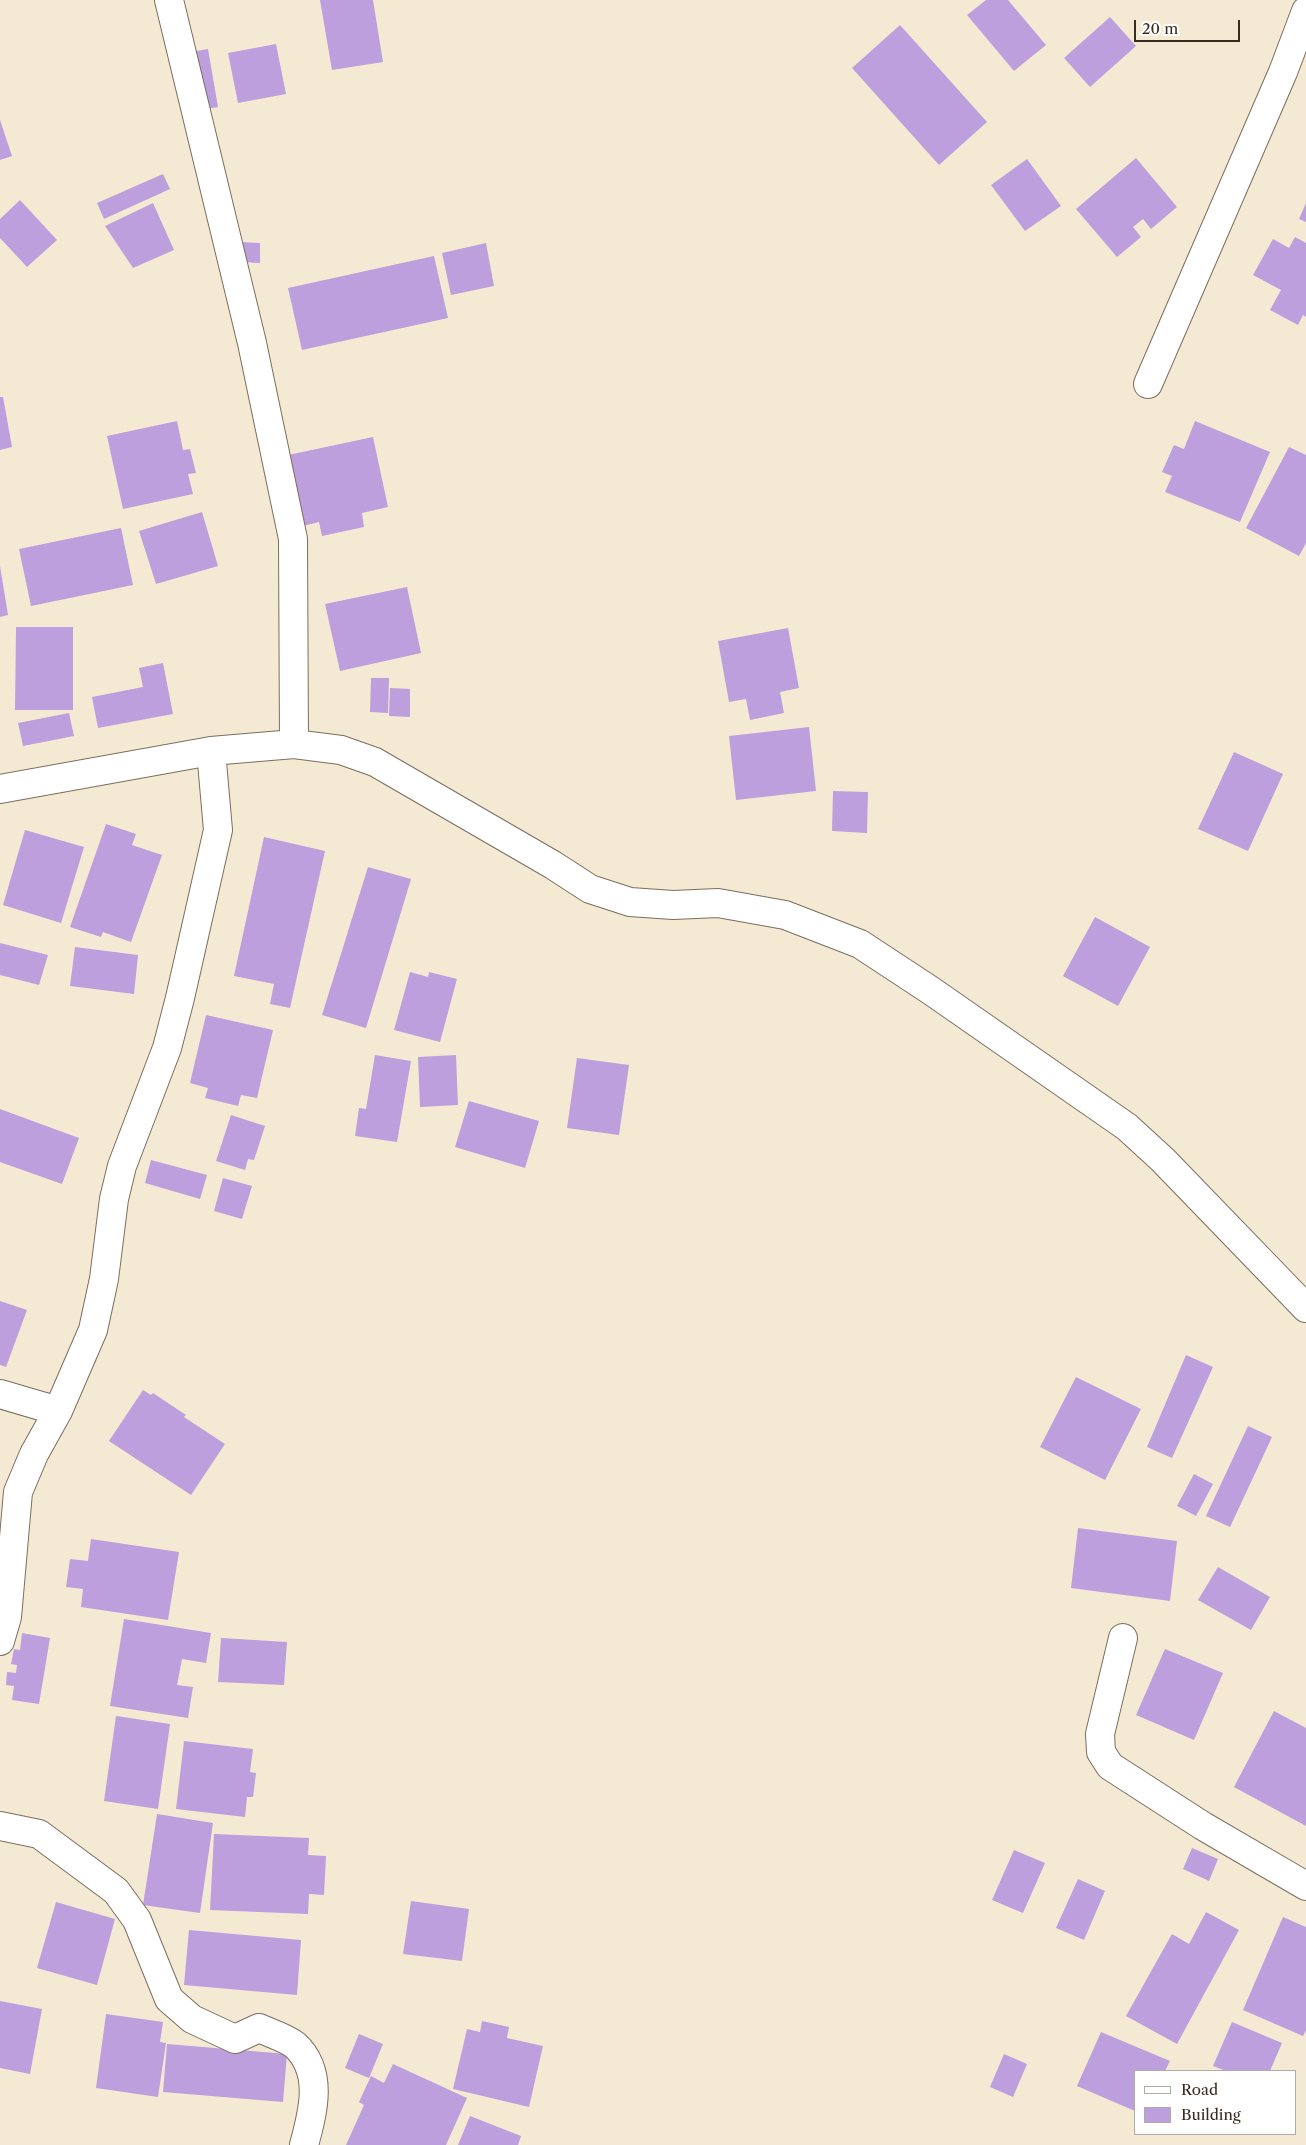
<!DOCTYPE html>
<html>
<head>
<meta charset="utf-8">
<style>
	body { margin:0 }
	#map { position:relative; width:1306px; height:2145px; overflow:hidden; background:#f4ead4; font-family:"Libre Caslon Text",serif }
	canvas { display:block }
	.legend { position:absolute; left:1134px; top:2070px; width:162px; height:65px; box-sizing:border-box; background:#fff; border:1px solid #b1aaa5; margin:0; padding:6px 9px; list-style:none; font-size:15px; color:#3b2a1e }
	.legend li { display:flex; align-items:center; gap:10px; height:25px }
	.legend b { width:25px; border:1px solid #b1aaa5 }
	.scale { position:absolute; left:1134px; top:20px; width:106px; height:22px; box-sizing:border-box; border:2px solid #3b2a1e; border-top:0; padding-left:6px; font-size:15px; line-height:18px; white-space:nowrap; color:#3b2a1e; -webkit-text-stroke:4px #fff; paint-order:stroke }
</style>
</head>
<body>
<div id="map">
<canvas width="1306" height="2145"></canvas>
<ul class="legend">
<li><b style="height:6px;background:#fff"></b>Road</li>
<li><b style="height:14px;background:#bc9fdc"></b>Building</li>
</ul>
<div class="scale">20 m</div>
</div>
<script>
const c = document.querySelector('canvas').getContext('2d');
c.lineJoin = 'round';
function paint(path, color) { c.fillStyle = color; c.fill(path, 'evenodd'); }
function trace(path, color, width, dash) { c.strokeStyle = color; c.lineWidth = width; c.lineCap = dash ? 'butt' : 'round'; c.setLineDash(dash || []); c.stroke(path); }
paint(new Path2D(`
	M 320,0 L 373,0 L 383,62 L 332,70 Z
	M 986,0 L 1008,0 L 1046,45 L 1014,71 L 967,15 Z
	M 1110,17 L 1136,46 L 1090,87 L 1064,58 Z
	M 900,25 L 987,122 L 939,165 L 852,68 Z
	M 276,44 L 286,94 L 238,103 L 228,53 Z
	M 208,49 L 218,107 L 201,110 L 191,52 Z
	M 0,120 L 12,156 L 0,160 Z
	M 1136,158 L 1177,207 L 1151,229 L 1143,219 L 1133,227 L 1141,237 L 1117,257 L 1076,209 Z
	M 1027,159 L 1061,206 L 1025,231 L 991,185 Z
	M 163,174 L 170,189 L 104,219 L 97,203 Z
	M 20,200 L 57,240 L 27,267 L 0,238 L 0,219 Z
	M 153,203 L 174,250 L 133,268 L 105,226 Z
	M 1306,203 L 1306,222 L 1299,219 Z
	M 1295,237 L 1306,243 L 1306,317 L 1303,315 L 1298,325 L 1270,310 L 1281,290 L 1253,275 L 1273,239 L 1289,248 Z
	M 241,242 L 260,243 L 260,263 L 240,262 Z
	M 486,243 L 494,286 L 451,295 L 442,253 Z
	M 434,256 L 448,318 L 302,350 L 288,288 Z
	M 0,397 L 3,397 L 12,447 L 0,450 Z
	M 177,421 L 183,450 L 190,449 L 196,473 L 188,474 L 193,494 L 123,509 L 107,436 Z
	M 1195,421 L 1270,452 L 1240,522 L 1165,492 L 1172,476 L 1162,472 L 1174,445 L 1184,449 Z
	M 373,437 L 388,507 L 362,513 L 364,527 L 322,536 L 319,522 L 303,526 L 288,455 Z
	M 1289,447 L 1306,455 L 1306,543 L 1299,556 L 1246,528 Z
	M 202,512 L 218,566 L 156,584 L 139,531 Z
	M 121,528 L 133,585 L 31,606 L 19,549 Z
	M 0,566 L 8,615 L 0,617 Z
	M 407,587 L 421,653 L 340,671 L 325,604 Z
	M 16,627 L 73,627 L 73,710 L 15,710 Z
	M 788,628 L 799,688 L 780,692 L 784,713 L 750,720 L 746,699 L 729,702 L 718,641 Z
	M 163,663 L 173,714 L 98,728 L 92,697 L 143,687 L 139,668 Z
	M 371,678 L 389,678 L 388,713 L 370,712 Z
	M 390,688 L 410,689 L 410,717 L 389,716 Z
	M 69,713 L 74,736 L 23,746 L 18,723 Z
	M 809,727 L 816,791 L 736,800 L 729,736 Z
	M 1234,752 L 1283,774 L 1248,851 L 1198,829 Z
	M 833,791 L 868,792 L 867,833 L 832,831 Z
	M 106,824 L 136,834 L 132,845 L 162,855 L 131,942 L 103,932 L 101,937 L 70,927 Z
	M 25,830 L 84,847 L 61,923 L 3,905 Z
	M 264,837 L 325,851 L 290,1008 L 270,1004 L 274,984 L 234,976 Z
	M 368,867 L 411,879 L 366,1028 L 322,1015 Z
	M 1095,917 L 1150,947 L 1118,1006 L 1063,976 Z
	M 0,943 L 48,955 L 39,985 L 0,975 Z
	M 75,947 L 138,955 L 134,994 L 70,986 Z
	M 410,972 L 428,977 L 429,972 L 457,979 L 440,1042 L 394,1030 Z
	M 206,1015 L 273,1030 L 257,1098 L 241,1095 L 238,1106 L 205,1098 L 208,1088 L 190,1083 Z
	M 375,1055 L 411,1061 L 397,1142 L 355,1136 L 359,1108 L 366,1109 Z
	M 456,1055 L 458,1105 L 420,1107 L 418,1057 Z
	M 577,1058 L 629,1065 L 619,1135 L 567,1128 Z
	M 469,1101 L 539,1121 L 525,1168 L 455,1147 Z
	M 0,1109 L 79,1138 L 62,1184 L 0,1162 Z
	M 231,1115 L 265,1126 L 254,1160 L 248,1159 L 245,1170 L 216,1161 Z
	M 151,1160 L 207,1175 L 200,1199 L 145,1183 Z
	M 223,1178 L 252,1186 L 242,1219 L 214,1211 Z
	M 0,1301 L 27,1310 L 6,1367 L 0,1365 Z
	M 1186,1355 L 1213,1367 L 1172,1458 L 1147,1447 Z
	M 1076,1377 L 1141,1409 L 1105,1480 L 1040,1447 Z
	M 143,1390 L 151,1395 L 153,1393 L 186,1415 L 184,1417 L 225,1444 L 191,1495 L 109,1441 Z
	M 1248,1426 L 1272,1437 L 1230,1527 L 1206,1516 Z
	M 1194,1474 L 1213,1484 L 1196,1516 L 1177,1506 Z
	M 1078,1528 L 1177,1541 L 1170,1601 L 1071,1588 Z
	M 91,1539 L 179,1552 L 168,1620 L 81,1607 L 83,1589 L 66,1587 L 70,1559 L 88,1561 Z
	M 1218,1567 L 1270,1597 L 1251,1630 L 1198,1600 Z
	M 124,1619 L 211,1633 L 206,1663 L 182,1659 L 177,1685 L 193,1687 L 188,1718 L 110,1706 Z
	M 22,1633 L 50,1638 L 39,1704 L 12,1700 L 14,1686 L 6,1685 L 7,1672 L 16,1673 L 17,1665 L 11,1664 L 14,1649 L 20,1650 Z
	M 221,1638 L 287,1642 L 284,1685 L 218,1682 Z
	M 1165,1649 L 1223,1673 L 1194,1740 L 1136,1715 Z
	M 1274,1711 L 1306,1728 L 1306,1826 L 1234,1787 Z
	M 116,1716 L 170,1724 L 158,1809 L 104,1801 Z
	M 184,1741 L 253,1749 L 250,1772 L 256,1773 L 253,1797 L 247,1797 L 245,1817 L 176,1809 Z
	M 157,1814 L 213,1823 L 200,1913 L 143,1905 Z
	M 214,1834 L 309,1838 L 308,1855 L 326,1856 L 324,1895 L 309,1894 L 308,1914 L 210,1910 Z
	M 1192,1848 L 1218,1859 L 1209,1881 L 1183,1869 Z
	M 1014,1850 L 1045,1863 L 1023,1913 L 992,1900 Z
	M 1078,1879 L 1105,1891 L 1084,1940 L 1056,1928 Z
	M 411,1901 L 469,1909 L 462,1961 L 403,1954 Z
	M 56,1902 L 115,1919 L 97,1985 L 37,1968 Z
	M 1206,1912 L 1239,1930 L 1177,2044 L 1126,2016 L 1172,1934 L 1189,1944 Z
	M 1283,1917 L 1306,1927 L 1306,2030 L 1303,2036 L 1243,2010 Z
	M 189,1930 L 301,1940 L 297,1995 L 184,1985 Z
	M 0,2001 L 42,2009 L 30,2074 L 0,2068 Z
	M 106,2014 L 163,2022 L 160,2042 L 166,2043 L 158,2097 L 96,2088 Z
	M 482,2021 L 509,2027 L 507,2038 L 543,2046 L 529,2107 L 453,2089 L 467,2029 L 480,2032 Z
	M 1232,2022 L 1282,2043 L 1270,2071 L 1226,2071 L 1213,2066 Z
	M 1101,2032 L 1170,2061 L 1165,2071 L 1135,2071 L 1135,2111 L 1077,2086 Z
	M 359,2034 L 383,2044 L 369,2078 L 345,2068 Z
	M 167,2044 L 287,2054 L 283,2102 L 163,2092 Z
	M 1004,2054 L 1027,2064 L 1013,2097 L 990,2087 Z
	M 393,2064 L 467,2098 L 446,2145 L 346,2145 L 364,2105 L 359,2102 L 371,2076 L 384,2083 Z
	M 470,2116 L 521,2136 L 518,2145 L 458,2145 Z`), '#bc9fdc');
const minor = new Path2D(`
	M 169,0 L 252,343 L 293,539 L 294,744
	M 1148,384 L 1283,72 L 1306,11
	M 0,789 L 211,751 L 294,744 L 341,750 L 375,762 L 553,865 L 590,889 L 630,902 L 673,905 L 718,903 L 785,915 L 860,944 L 930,990 L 1127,1127 L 1163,1160 L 1306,1308
	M 0,1394 L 58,1411
	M 1123,1638 L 1100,1734 L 1101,1752 L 1110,1766 L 1203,1826 L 1306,1886
	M 0,1641 L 7,1617 L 18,1492 L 34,1454 L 58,1411 L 93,1330 L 104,1279 L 114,1199 L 122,1166 L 167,1048 L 180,998 L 218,830 L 211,751
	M 0,1826 L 39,1834 L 116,1891 L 137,1920 L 169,1999 L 192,2019 L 235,2039 L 259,2028 C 270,2033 286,2038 295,2045 C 324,2072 313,2112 304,2145`);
trace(minor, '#7c6d5e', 30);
trace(minor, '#fff', 28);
</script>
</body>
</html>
